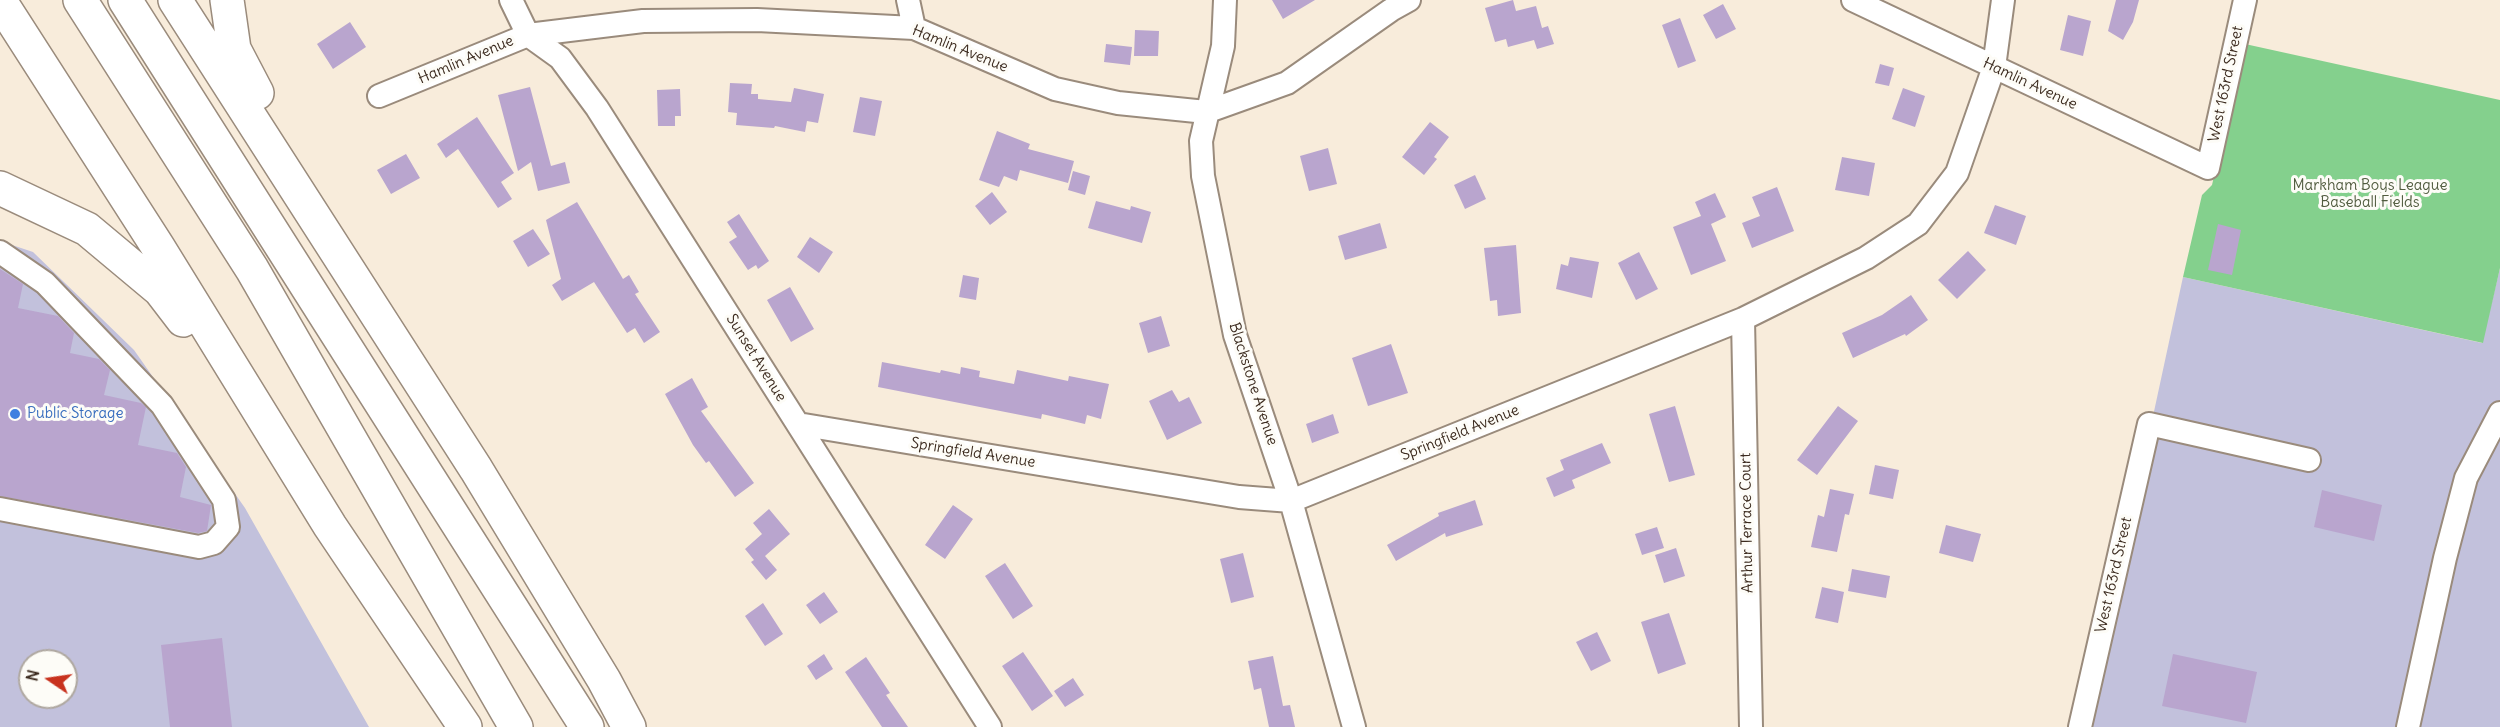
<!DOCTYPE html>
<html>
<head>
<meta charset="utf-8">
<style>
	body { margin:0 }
	#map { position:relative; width:2500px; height:727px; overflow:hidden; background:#f8ecdb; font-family:Delius,sans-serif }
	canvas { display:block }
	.north { position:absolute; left:18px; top:649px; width:60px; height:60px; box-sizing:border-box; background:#fdfcf7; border:2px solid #afa8a0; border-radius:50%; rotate:283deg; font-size:16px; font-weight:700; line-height:24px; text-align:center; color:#3b2a1e }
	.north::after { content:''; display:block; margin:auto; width:21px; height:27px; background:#c8321e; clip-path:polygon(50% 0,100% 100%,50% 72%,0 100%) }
</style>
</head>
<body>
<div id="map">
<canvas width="2500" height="727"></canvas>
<div class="north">N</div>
</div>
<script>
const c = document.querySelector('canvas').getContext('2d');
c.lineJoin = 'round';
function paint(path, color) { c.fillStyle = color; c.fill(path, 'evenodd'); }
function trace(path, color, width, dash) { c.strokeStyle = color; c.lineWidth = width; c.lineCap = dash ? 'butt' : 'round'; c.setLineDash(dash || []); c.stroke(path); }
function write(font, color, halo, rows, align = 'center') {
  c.font = font + ' Delius,sans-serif'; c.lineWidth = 6; c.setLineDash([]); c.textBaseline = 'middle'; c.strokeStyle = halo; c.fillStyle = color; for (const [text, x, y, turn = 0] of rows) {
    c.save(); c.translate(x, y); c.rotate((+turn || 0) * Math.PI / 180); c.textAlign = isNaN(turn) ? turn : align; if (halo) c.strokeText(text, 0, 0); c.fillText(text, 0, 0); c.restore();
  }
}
paint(new Path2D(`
	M 0,241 L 33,252 L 134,350 L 245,508 L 369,727 L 0,727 ZM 30,661 L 66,661 L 66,697 L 30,697 Z
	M 2500,268 L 2500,727 L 2086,727 L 2183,277 L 2482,343 Z`), '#c2c1dc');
paint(new Path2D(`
	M 2245,44 L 2500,100 L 2500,268 L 2483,343 L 2183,277 L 2202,195 L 2212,185 Z`), '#84d08d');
paint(new Path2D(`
	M 1272,0 L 1315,0 L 1283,19 Z
	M 1513,0 L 1516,11 L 1536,6 L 1542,28 L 1548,26 L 1554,44 L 1537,49 L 1534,40 L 1508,47 L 1506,39 L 1495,42 L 1485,8 Z
	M 2116,0 L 2139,0 L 2133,22 L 2123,40 L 2108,31 Z
	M 1723,4 L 1736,29 L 1716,39 L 1703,15 Z
	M 2068,15 L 2091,21 L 2083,56 L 2060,50 Z
	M 1680,18 L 1696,61 L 1678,68 L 1662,25 Z
	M 350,22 L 366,47 L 333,69 L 317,44 Z
	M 1135,30 L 1159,31 L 1158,56 L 1134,56 Z
	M 1106,44 L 1132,47 L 1130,65 L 1104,62 Z
	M 1880,64 L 1894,68 L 1889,86 L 1875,83 Z
	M 730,83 L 752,84 L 751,94 L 758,94 L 758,99 L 791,102 L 794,88 L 824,94 L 818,123 L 807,121 L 805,132 L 775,126 L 774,128 L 736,125 L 737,113 L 728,112 Z
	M 530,87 L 551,166 L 565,162 L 570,183 L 538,191 L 531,162 L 518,171 L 498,95 Z
	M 1903,88 L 1925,96 L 1915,127 L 1892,119 Z
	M 680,89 L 681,116 L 675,116 L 675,126 L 658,126 L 657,90 Z
	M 860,97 L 882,101 L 875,136 L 853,132 Z
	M 477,117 L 514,173 L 501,182 L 512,199 L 498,208 L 458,149 L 446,158 L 437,144 Z
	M 1430,122 L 1449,137 L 1434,157 L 1437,159 L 1424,175 L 1402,157 Z
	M 997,131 L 1030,144 L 1028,149 L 1074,161 L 1068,183 L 1020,170 L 1017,181 L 1004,176 L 999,187 L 979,180 Z
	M 1328,148 L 1337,184 L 1309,191 L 1300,156 Z
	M 406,154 L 420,178 L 391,194 L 377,170 Z
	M 1842,157 L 1875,163 L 1869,196 L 1835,190 Z
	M 1073,171 L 1090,176 L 1085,195 L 1068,190 Z
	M 1475,175 L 1486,199 L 1465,209 L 1454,185 Z
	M 1777,187 L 1794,231 L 1752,248 L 1742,223 L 1760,216 L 1752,197 Z
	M 992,192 L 1007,212 L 990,225 L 975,206 Z
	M 1715,193 L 1726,217 L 1711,224 L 1726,261 L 1691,275 L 1673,227 L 1701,216 L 1695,202 Z
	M 1096,201 L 1130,210 L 1131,206 L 1151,212 L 1142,243 L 1088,228 Z
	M 577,202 L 623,279 L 629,275 L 639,292 L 635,294 L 660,332 L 644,343 L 635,328 L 627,333 L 594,282 L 562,301 L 552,285 L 561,279 L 546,220 Z
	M 1995,205 L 2026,216 L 2016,245 L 1984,233 Z
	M 739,214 L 769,261 L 758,269 L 756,265 L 748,270 L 729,242 L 737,237 L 727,222 Z
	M 1380,223 L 1387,248 L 1345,260 L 1338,236 Z
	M 2218,224 L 2241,230 L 2232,275 L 2208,270 Z
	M 533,229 L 550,254 L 528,267 L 513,241 Z
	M 810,237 L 833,252 L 819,273 L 797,257 Z
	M 1516,245 L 1521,313 L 1498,316 L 1497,300 L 1490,301 L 1484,248 Z
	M 1968,251 L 1986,270 L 1957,299 L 1938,280 Z
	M 1639,252 L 1658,289 L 1636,300 L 1618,263 Z
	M 1570,257 L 1599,262 L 1592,298 L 1556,289 L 1561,264 L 1568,266 Z
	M 0,269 L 23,284 L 18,308 L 58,316 L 74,333 L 70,353 L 99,359 L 110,370 L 104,395 L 141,403 L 146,407 L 138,445 L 177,453 L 186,467 L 180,497 L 211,505 L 207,531 L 198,533 L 0,496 Z
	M 963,275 L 979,278 L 976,300 L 959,297 Z
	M 790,287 L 814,329 L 791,342 L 767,300 Z
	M 1911,295 L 1928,320 L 1906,336 L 1905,334 L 1853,358 L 1842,333 L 1882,315 Z
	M 1161,316 L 1170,346 L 1148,353 L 1139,323 Z
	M 1391,344 L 1408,393 L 1368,406 L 1352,358 Z
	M 882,362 L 940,373 L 941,370 L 960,374 L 961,367 L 980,371 L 979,377 L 1014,384 L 1017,370 L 1068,381 L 1069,376 L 1109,384 L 1101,419 L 1087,415 L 1085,424 L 1042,414 L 1041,419 L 878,387 Z
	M 692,378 L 708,407 L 701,411 L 754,483 L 735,497 L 709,461 L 706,463 L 693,445 L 665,394 Z
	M 1172,390 L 1179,402 L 1189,397 L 1202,423 L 1167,440 L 1149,401 Z
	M 1675,406 L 1695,475 L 1669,482 L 1649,414 Z
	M 1838,406 L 1858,421 L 1817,475 L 1797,460 Z
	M 1333,414 L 1339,433 L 1312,443 L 1306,424 Z
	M 1602,443 L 1611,463 L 1572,480 L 1575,488 L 1554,497 L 1546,478 L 1564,470 L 1560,460 Z
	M 1875,465 L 1899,470 L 1893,499 L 1869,494 Z
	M 1830,489 L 1854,494 L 1849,515 L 1845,514 L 1837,552 L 1811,547 L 1818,515 L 1824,517 Z
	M 2322,490 L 2382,505 L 2374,541 L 2314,527 Z
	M 1475,500 L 1483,525 L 1446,537 L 1445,533 L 1396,561 L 1387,545 L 1439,516 L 1438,513 Z
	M 953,505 L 973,519 L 945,559 L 925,545 Z
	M 769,509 L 790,534 L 765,556 L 777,570 L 766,580 L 751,562 L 754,560 L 745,549 L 762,534 L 753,523 Z
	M 1946,525 L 1981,534 L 1973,562 L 1939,553 Z
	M 1657,527 L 1664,548 L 1642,555 L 1635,534 Z
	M 1676,548 L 1685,576 L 1664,583 L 1655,555 Z
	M 1243,553 L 1254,597 L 1231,603 L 1220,559 Z
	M 1005,563 L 1033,606 L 1013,619 L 985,576 Z
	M 1852,569 L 1890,576 L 1886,598 L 1848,591 Z
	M 1822,587 L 1844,592 L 1838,623 L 1815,618 Z
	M 824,592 L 838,612 L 820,624 L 806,605 Z
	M 763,603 L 783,634 L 765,646 L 745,616 Z
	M 1669,613 L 1686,664 L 1658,674 L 1641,622 Z
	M 1597,632 L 1611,661 L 1591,671 L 1576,642 Z
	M 222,638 L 232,727 L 170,727 L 161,645 Z
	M 1023,652 L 1053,696 L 1032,711 L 1002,666 Z
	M 824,654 L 833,669 L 816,680 L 807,666 Z
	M 2173,654 L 2257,672 L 2246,723 L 2162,706 Z
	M 1273,656 L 1283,706 L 1290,705 L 1295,727 L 1269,727 L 1261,688 L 1254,690 L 1248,661 Z
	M 866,657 L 890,693 L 886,695 L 908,727 L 882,727 L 845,672 Z
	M 1073,678 L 1084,695 L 1065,707 L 1054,691 Z`), '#b9a5ce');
const minor = new Path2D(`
	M 511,0 L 528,35 L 560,58 L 597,108 L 990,727
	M 908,0 L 914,28
	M 1225,0 L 1223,46 L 1201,141 L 1203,176 L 1235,335 L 1291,501 L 1354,727
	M 1853,0 L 2208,168 L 2245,0
	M 379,96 L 528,35 L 643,21 L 757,20 L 914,28 L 1055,89 L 1118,103 L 1206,112 L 1287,83 L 1391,10 L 1409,0
	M 0,252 L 45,283 L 162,405 L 224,500 L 228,527 L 214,543 L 199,547 L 0,509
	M 1743,319 L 1751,727
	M 798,424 L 1239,497 L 1291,501 L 1743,319 L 1866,258 L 1918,224 L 1957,173 L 1994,67 L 2003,0
	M 2080,727 L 2149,424 L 2309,460
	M 2408,727 L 2445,558 L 2466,478 L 2500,413`);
const highway = new Path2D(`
	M 80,0 L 252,269 L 516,727
	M 125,0 L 587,727
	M 175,0 L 476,469 L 604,680 L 629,727
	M 227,0 L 234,49 L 257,93
	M 0,1 L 158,247 L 330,526 L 465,727
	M 0,188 L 87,229 L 160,290 L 183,320`);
trace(minor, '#9a8b7c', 26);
trace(highway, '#9a8b7c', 36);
trace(minor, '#fff', 22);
trace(highway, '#fff', 33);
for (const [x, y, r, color] of [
	[15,414,6,"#3f7fe0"]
]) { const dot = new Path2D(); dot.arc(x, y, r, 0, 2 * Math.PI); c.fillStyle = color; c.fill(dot); trace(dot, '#fdfcf7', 2); }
write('15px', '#3b2a1e', '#fdfcf7', [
	["Hamlin Avenue",960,49,22],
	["Hamlin Avenue",466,60,-23],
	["Hamlin Avenue",2030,84,25],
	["West 163rd Street",2226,84,-78],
	["Sunset Avenue",756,358,58],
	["Blackstone Avenue",1253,384,72],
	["Springfield Avenue",1460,433,-22],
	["Springfield Avenue",973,453,9],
	["Arthur Terrace Court",1747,523,-91],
	["West 163rd Street",2114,575,-77]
]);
write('15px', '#515c3f', '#fdfcf7', [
	["Markham Boys League",2370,186],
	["Baseball Fields",2370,203]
]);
write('15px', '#366cbe', '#fdfcf7', [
	["Public Storage",27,414]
], 'left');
</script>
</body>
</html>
